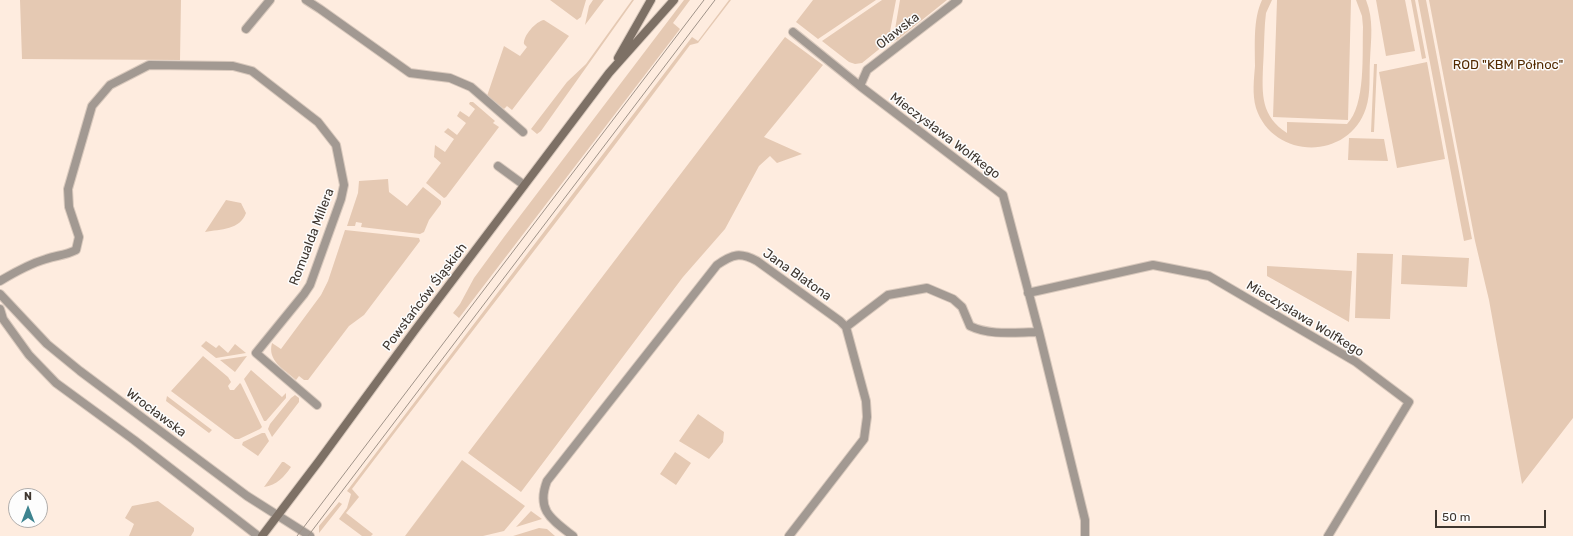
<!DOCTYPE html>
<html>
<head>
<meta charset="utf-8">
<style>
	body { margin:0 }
	#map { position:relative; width:1573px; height:536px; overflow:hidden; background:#feecdf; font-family:Rubik,sans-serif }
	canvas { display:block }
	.north { position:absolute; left:8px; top:488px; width:40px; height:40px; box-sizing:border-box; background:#fdfdfd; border:1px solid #b1adab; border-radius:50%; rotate:0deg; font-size:11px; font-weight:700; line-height:16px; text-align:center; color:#3e362f }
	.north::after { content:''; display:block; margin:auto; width:14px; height:18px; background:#3d838f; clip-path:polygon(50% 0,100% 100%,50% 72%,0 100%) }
	.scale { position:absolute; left:1435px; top:510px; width:111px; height:18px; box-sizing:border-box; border:2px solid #3e362f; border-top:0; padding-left:5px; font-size:12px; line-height:14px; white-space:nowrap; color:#3e362f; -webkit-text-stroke:3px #fdfdfd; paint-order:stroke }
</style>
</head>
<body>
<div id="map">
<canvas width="1573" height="536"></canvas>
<div class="north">N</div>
<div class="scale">50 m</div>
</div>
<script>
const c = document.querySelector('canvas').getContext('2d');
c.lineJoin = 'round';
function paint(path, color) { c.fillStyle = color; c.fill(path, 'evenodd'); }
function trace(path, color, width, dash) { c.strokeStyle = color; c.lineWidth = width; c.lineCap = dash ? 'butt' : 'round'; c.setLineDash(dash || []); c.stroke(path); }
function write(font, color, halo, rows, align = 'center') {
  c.font = font + ' Rubik,sans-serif'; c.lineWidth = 3; c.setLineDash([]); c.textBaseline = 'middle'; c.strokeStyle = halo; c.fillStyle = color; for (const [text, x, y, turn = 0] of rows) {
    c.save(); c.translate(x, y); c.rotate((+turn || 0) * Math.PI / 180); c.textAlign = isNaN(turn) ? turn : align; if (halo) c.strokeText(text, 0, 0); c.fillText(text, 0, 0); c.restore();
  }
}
paint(new Path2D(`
	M 20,0 L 181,0 L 180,60 L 22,59 Z
	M 550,0 L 586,0 L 581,17 L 577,20 Z
	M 593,0 L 604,0 L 585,25 L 589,6 Z
	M 632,0 L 634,0 L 541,131 L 537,134 L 531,129 L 567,82 L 586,64 Z
	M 684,0 L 690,0 L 673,23 L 680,29 L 459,318 L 453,313 L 460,304 L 474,278 L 504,237 Z
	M 729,0 L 731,0 L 698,43 L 690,45 C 579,194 464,341 352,489 L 359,497 L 346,513 L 373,534 L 371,536 L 362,536 L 339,519 L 347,508 L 351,494 L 347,491 L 692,37 L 698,41 Z
	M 813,0 L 876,0 L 818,39 L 796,22 Z
	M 882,0 L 896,0 L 888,42 L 862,63 L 855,64 L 849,62 L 822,41 Z
	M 900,0 L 947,0 L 897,40 L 893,41 Z
	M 1262,0 L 1272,0 L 1266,13 L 1265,23 C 1264,38 1264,52 1263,67 C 1262,95 1261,116 1287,133 L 1287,122 L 1347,124 C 1366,105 1362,53 1363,27 L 1362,16 L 1356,0 L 1366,0 C 1374,20 1371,39 1370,60 C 1369,75 1371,93 1366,108 C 1349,161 1273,160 1256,108 C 1252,94 1254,79 1255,66 C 1255,44 1253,19 1262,0 Z
	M 1277,0 L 1351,0 L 1348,120 L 1273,117 Z
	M 1376,0 L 1405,0 L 1415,51 L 1386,56 Z
	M 1411,0 L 1415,0 L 1426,58 L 1422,59 Z
	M 1418,0 L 1426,0 L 1472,239 L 1464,241 Z
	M 1429,0 L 1573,0 L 1573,418 L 1522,484 L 1489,300 L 1475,241 Z
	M 544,20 L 569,36 L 512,110 L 507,106 L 504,109 L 487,96 L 504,46 L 520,56 L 527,47 L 524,44 C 523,36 536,21 544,20 Z
	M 785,37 L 823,65 L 764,137 L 802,154 L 777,163 L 770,156 L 759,166 L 725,229 L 683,277 L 521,492 L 468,453 Z
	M 1427,62 L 1445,159 L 1397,168 L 1379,72 Z
	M 1374,64 L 1377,64 L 1374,132 L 1371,132 Z
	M 470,102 L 473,102 L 495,121 L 493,123 L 499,127 L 446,197 L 444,198 L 426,183 L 441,163 L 434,157 L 435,145 L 445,152 L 454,139 L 444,132 L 448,128 L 457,135 L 466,123 L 457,116 L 460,111 L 469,117 L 475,109 L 469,104 Z
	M 1349,138 L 1384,139 L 1388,161 L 1348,160 Z
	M 388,179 L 389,192 L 407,206 L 423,187 L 441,201 L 441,204 L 429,220 L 424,232 L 420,234 L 361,227 L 362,223 L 356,222 L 355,226 L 347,226 L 358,193 L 359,181 Z
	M 226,200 L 241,203 L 246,213 C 240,230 221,229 205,232 Z
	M 345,230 L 419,238 L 420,241 L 364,315 L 349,326 L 308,380 L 304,380 L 299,376 L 296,380 C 284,369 267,361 272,343 L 281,349 L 321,295 L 328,281 Z
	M 1357,253 L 1393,254 L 1390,319 L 1355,318 Z
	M 1402,255 L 1469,258 L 1467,287 L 1401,284 Z
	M 1267,266 L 1352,271 L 1349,322 L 1267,276 Z
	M 206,341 L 216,348 L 219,345 L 228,353 L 235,344 L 246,353 L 216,358 L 201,346 Z
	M 203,356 L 228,377 L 231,382 L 228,386 L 230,390 L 234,390 L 240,383 L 241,384 L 262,427 L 260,429 L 239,439 L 235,439 L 171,391 Z
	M 247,356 L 235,372 L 220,360 Z
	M 251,370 L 282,397 L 286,393 L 286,398 L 266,421 L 264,421 L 244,379 Z
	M 295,395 L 299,398 L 299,402 L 272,437 L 268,429 L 270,424 L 291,398 Z
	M 167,396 L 212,430 L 209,433 L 166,401 Z
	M 698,414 L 724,432 L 723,442 L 709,459 L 679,441 Z
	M 262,433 L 265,433 L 269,441 L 258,456 L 242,445 L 243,442 Z
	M 675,452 L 691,463 L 676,485 L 660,474 Z
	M 462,460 L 525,506 L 504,531 L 483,536 L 405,536 Z
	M 282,462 L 284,462 L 291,467 C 284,477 277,485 264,487 Z
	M 158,501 L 194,528 L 194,531 L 191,536 L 129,536 L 134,524 L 125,518 L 132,506 Z
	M 339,502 L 342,504 L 319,533 L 319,526 Z
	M 531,511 L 542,519 L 516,527 Z
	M 539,528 L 547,529 L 555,536 L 513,536 Z`), '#e5c9b3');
const minor = new Path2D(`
	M 306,0 L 320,9 L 410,73 L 450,78 L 471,87 L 523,132
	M 246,29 L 270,0
	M 793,32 L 860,86 L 1003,195 L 1039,332 L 1085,520 L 1085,536
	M 860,86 L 867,70 L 958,0
	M 498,166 L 524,185
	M 0,281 C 15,272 29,264 46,259 C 57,255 64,256 76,250 L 79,237 L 69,207 L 68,189 L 92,106 L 110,85 L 149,65 L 233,66 L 252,71 L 318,122 L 336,145 L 344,185 L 341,199 L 310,285 L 304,294 L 256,353 L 317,405
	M 1028,293 L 1153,265 L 1209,276 L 1356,362 L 1409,402 L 1328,536
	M 846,327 L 888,295 L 927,288 L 953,299 L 962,307 L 970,326 C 990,336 1017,332 1039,332
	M 573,536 C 551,519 536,510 547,481 L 717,265 C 733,254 740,252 757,261 L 840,321 L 846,327 L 866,401 L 867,417 L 864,439 L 789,536`);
const tertiary = new Path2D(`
	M 0,294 L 47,344 L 80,371 L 247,496 L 310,536
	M 0,309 L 3,319 L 29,355 L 56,383 L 134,440 L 258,536`);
const secondary = new Path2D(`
	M 618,58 L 651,0
	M 262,536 L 319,461 L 415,330 L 609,73 L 674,0`);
trace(minor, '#d8c8bc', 10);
trace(tertiary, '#d8c8bc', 10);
trace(secondary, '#d8c8bc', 10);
trace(minor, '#a29992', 8);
trace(tertiary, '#a29992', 8);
trace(secondary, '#7d7065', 8);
trace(new Path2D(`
	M 297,536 L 704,0
	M 308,536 L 715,0`), '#9f9288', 1);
write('13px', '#3e362f', '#fdfdfd', [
	["Oławska",898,31,-38],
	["Mieczysława Wolfkego",945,136,37],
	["Romualda Millera",312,237,-69],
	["Jana Blatona",797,275,35],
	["Powstańców Śląskich",425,297,-53],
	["Mieczysława Wolfkego",1305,319,31],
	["Wrocławska",156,413,37]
]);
write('13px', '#532a00', '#fdfdfd', [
	["ROD \"KBM Północ\"",1508,65]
]);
</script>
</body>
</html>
